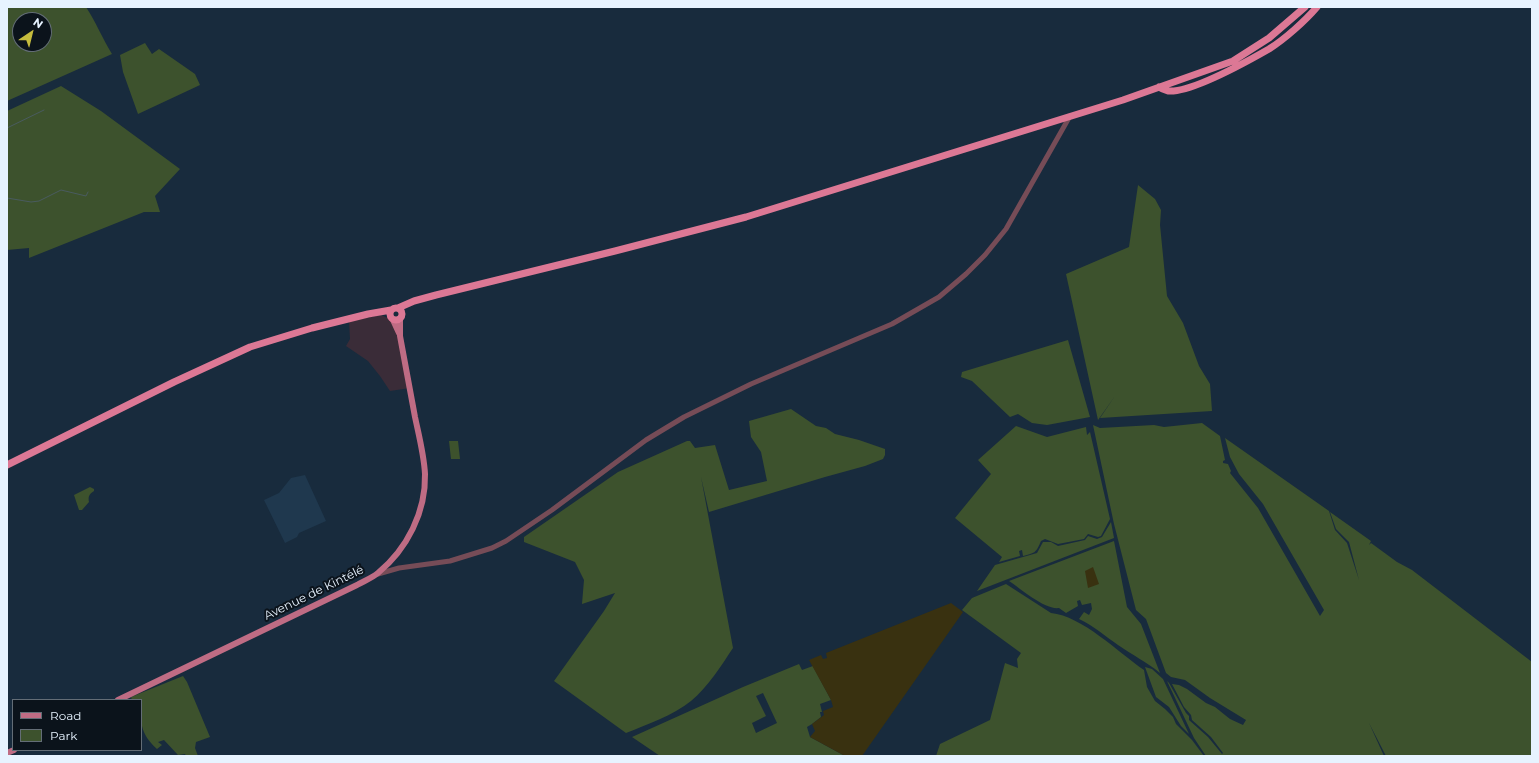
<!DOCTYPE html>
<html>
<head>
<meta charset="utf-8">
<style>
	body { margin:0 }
	#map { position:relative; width:1539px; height:763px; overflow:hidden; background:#182b3d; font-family:Montserrat,sans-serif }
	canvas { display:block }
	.frame { position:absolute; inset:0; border:8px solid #e7f3ff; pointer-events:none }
	.legend { position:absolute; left:12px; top:699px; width:130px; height:52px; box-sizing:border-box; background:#0b131b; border:1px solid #636d76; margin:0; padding:5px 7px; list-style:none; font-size:12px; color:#e7f3ff }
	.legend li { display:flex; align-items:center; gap:8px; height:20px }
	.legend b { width:20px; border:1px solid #636d76 }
	.north { position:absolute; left:12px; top:12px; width:40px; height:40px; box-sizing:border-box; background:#0b131b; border:1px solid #636d76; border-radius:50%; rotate:35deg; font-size:11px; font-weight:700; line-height:16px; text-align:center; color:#e7f3ff }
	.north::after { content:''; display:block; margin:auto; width:14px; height:18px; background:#c5bc3d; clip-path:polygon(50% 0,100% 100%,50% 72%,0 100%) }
</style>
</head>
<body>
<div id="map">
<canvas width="1539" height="763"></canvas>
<div class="frame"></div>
<ul class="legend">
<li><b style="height:5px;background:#bf6c84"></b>Road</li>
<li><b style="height:11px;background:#3d522d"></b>Park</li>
</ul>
<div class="north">N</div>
</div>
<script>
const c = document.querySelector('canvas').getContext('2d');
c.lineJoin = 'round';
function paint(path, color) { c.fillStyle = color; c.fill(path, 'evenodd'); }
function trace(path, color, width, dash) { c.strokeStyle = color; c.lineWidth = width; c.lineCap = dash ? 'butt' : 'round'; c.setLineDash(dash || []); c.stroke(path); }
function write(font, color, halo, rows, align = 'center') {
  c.font = font + ' Montserrat,sans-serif'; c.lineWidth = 4; c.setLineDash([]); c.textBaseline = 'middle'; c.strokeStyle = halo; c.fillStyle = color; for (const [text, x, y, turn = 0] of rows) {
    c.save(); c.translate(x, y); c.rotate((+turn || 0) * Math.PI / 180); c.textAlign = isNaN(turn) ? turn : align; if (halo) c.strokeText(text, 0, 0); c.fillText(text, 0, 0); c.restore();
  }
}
paint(new Path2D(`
	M 381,315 L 392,320 L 395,325 L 410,388 L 390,391 L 380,376 L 368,361 L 346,346 L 350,339 L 349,321 Z`), '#3a2c38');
paint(new Path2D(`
	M 305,475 L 326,521 L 299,533 L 297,537 L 285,543 L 264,500 L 279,493 L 291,478 Z`), '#1f384e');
paint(new Path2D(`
	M 7,7 L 86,7 C 96,22 102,38 112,54 L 7,101 ZM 20,20 L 44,20 L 44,44 L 20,44 Z
	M 145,43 L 152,54 L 159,49 L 195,74 L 200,85 L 138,114 L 123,72 L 120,55 Z
	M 61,86 L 101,111 L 180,169 L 155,196 L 160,212 L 144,212 L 29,258 L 29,248 L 7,250 L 7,111 Z
	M 1138,185 L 1155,199 L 1161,210 L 1160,225 L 1167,296 L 1183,323 L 1199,366 L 1210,384 L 1212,411 L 1100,418 L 1115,396 L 1098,420 L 1066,274 L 1129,247 Z
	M 1068,340 L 1090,417 L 1047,425 L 1032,423 L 1018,414 L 1010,417 L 972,381 L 961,377 L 962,372 Z
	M 791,409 L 816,426 L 826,428 L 835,434 L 859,440 L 885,449 L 885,455 L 883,459 L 865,466 L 825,477 L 709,512 L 701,477 L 733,648 C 721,666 708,687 691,701 C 674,715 646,725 626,733 L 554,681 L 604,611 L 615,593 L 582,604 L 584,580 L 575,562 L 524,542 L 524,537 L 618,472 L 687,441 L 690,441 L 695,448 L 715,445 L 729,490 L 767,481 L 761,452 L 751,437 L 749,421 Z
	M 1202,423 L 1220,436 L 1225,460 L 1223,461 L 1223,463 L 1228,464 L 1231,471 L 1230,473 L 1258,508 L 1320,616 L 1324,610 L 1263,504 L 1239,474 L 1230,457 L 1225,438 L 1329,511 L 1335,530 L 1347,543 L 1359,580 L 1349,542 L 1336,529 L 1330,512 L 1371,541 L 1369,545 L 1371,543 L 1397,562 L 1412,570 L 1532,662 L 1532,756 L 1386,756 L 1369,723 L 1384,756 L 1206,756 L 1194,738 L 1167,681 L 1169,683 L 1186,713 L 1189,716 L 1189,720 L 1208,737 L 1222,754 L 1223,753 L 1211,737 L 1192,720 L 1191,715 L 1184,707 L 1172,684 L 1179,685 L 1187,689 L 1206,703 L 1215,707 L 1230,719 L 1243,725 L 1246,720 L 1210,698 L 1185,680 L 1171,677 L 1166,673 L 1146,619 L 1136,610 L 1114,524 L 1093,425 L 1100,428 L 1154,425 L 1164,427 Z
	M 1016,426 L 1047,437 L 1086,427 L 1087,435 L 1090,432 L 1110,519 L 1101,536 L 1098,537 L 1088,534 L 1084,539 L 1058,544 L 1045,539 L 1041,541 C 1036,553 1035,553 1023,556 L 1022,550 L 1019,551 L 1020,556 L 999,562 L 1002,557 L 955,518 L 991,474 L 978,460 Z
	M 449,441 L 458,441 L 460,459 L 451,459 Z
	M 90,487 L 94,489 L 94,491 C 89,494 88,497 89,502 L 82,510 L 79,510 L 74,495 Z
	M 1111,522 L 1114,538 L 977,591 L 995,565 L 1037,553 L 1043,542 L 1051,542 L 1058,546 L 1085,540 L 1088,536 L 1097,539 L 1102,537 Z
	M 1114,541 L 1127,607 L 1141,624 L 1160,673 C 1147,662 1132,655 1118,645 C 1105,636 1094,626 1079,619 L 1084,612 L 1089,615 L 1092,609 L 1091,603 L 1082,605 L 1080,600 L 1077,601 L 1078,606 L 1066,613 L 1059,608 C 1045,610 1021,589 1009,581 Z
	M 1006,584 L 1051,613 C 1082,616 1118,652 1144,670 L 1147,687 L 1155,701 L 1165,709 L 1173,717 L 1176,724 L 1192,740 L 1204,756 L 936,756 L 940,744 L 990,720 L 1005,663 L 1018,668 L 1017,659 L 1021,653 L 962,610 L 972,598 Z
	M 799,664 L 802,670 L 813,666 L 831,700 L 820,704 L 822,712 L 820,712 L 821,717 L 812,724 L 807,727 L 810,737 L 845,756 L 660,756 L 632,737 L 743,687 ZM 763,693 L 777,723 L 756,733 L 752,723 L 766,716 L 756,696 Z
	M 1145,667 L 1152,669 L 1163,679 L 1189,734 L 1181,726 L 1169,707 L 1156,697 Z
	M 183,676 L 187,682 L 210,737 L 196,742 L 195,748 L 198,756 L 186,756 L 185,754 L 178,755 L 164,740 L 158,742 L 162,745 L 157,749 C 139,732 141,723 141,700 L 132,700 L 131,697 Z`), '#3d522d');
paint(new Path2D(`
	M 1093,567 L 1099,584 L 1088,588 L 1085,571 Z
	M 951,603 L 963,612 L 862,756 L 845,756 L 810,737 L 815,731 L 812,724 L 824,715 L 823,711 L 833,707 L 831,700 L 809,660 L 821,655 L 823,659 L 827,658 L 826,653 Z`), '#393110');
trace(new Path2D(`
	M 7,128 L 44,110
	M 7,198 L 31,202 L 39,201 L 61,190 L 86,196 L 88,192`), '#495b5f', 1);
trace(new Path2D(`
	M 378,574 L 399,568 L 450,561 L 492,548 L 506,541 L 552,510 L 646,440 L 684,417 L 751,384 L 892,324 L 939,297 L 966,274 L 985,255 L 1006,229 L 1070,116`), '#764c57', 5);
trace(new Path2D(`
	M 393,320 L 399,333
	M 118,700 L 357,585 C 364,581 372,578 378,573 C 407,549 426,512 425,474 C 424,455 419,436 415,417 C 410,390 405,363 400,336 L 400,318
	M 7,753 L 14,750`), '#bf6c84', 6);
trace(new Path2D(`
	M 1159,87 C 1162,89 1165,90 1168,91 C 1191,93 1248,61 1269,49 C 1285,39 1305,21 1317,7
	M390 314a6 6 0 1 1 12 0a6 6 0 1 1-12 0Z
	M 398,308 L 414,301 L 436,295 L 615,251 L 746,217 L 1123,100 L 1233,61 L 1269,38 L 1305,7
	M 7,465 L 174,382 L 250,347 L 312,328 L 368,314 L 391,310`), '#dc7895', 7);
write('12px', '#e7f3ff', '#0b131b', [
	["Avenue de Kintélé",314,593,-26]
]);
</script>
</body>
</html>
